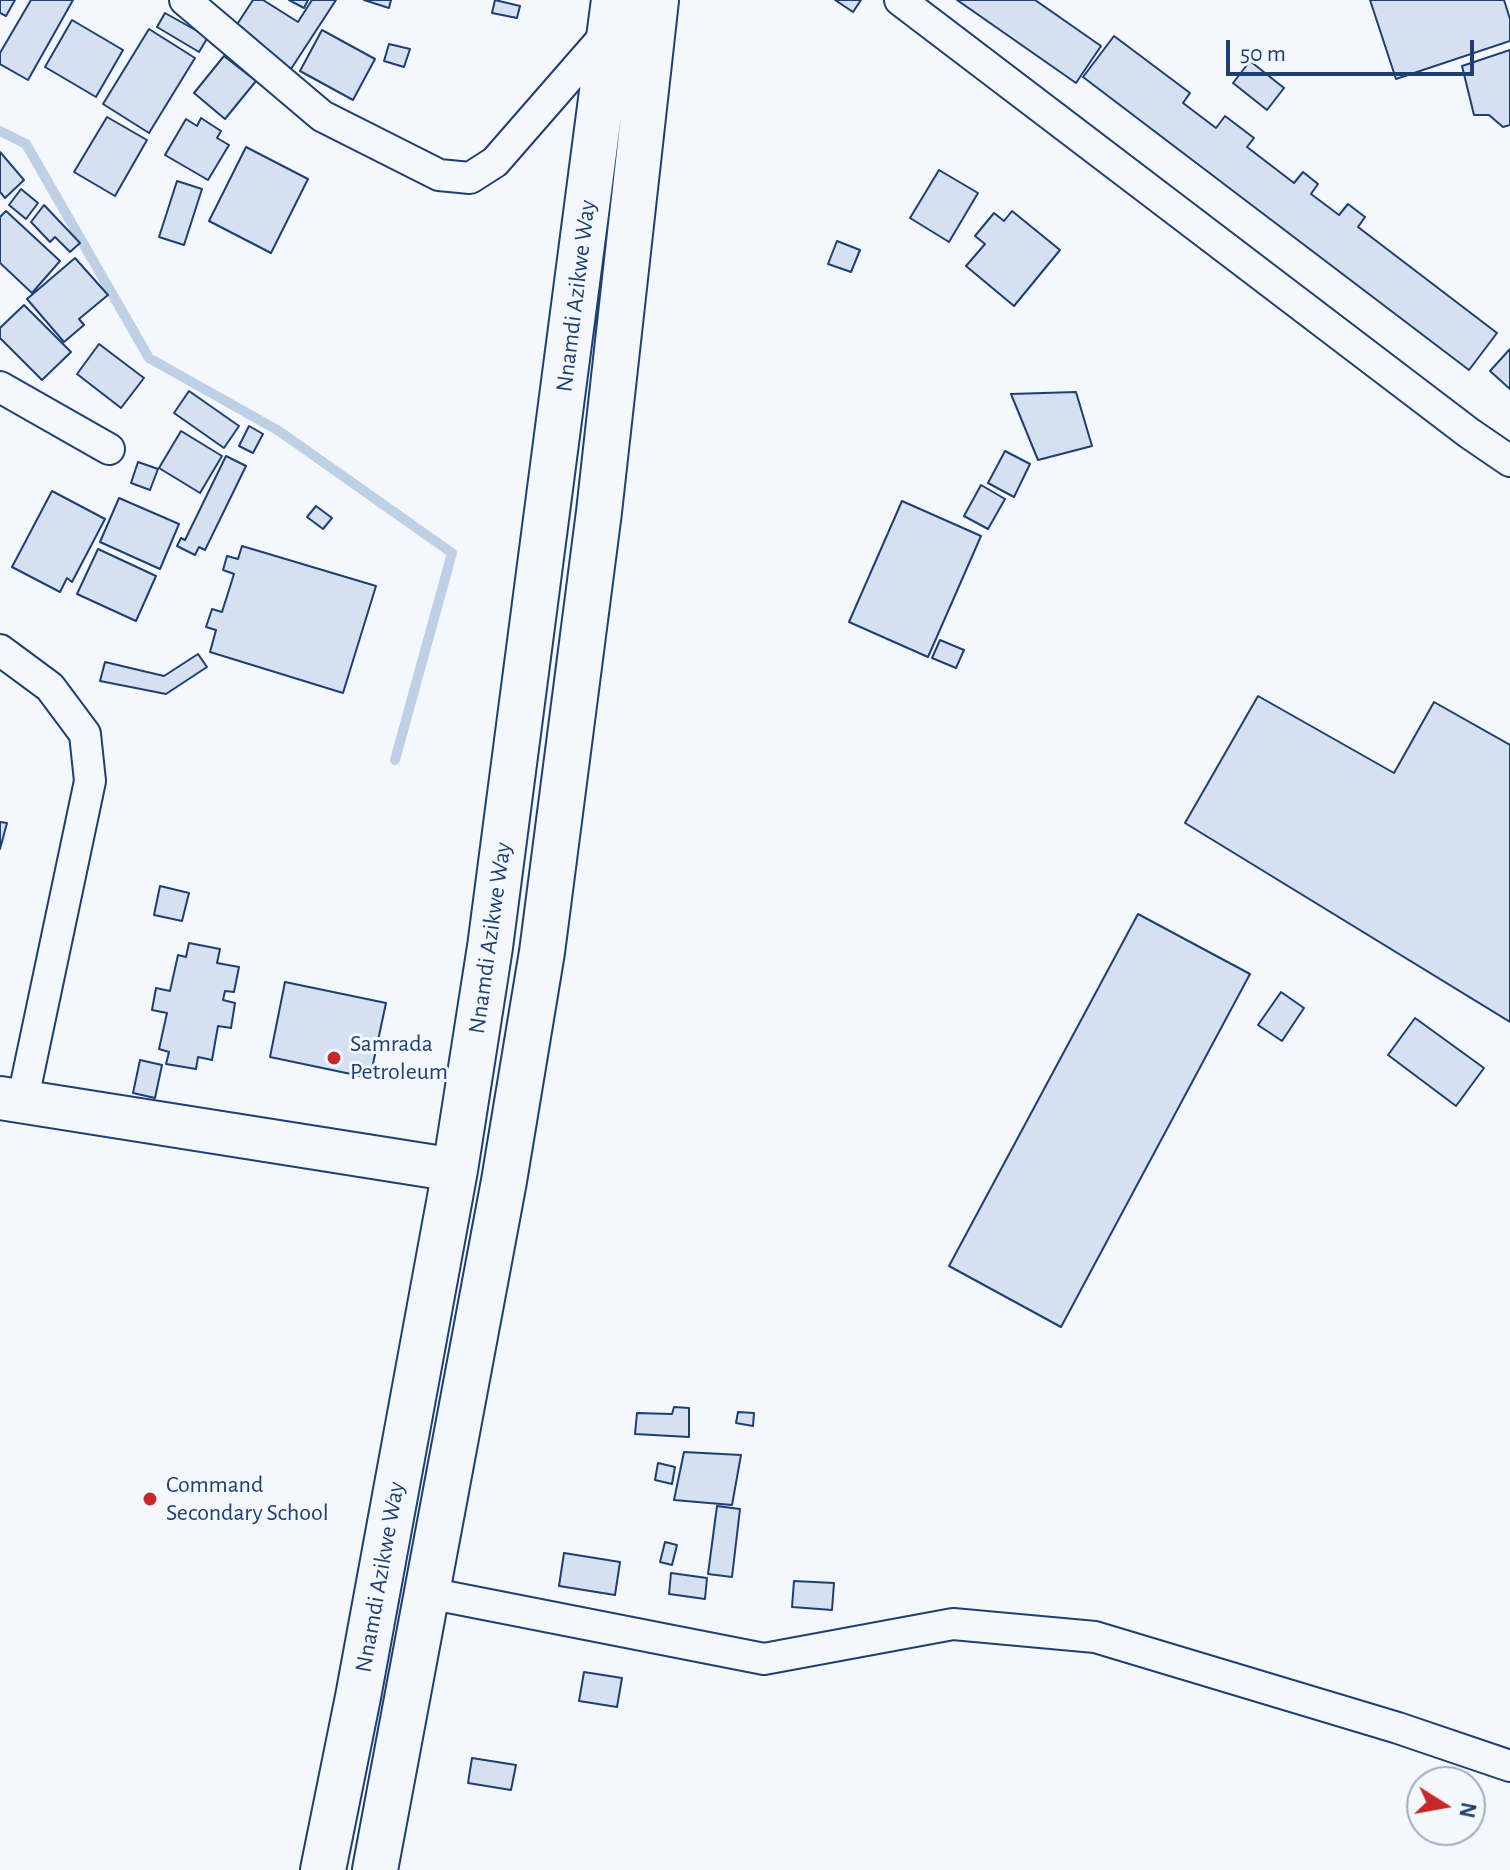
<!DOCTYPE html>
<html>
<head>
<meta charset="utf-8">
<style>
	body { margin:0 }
	#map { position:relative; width:1510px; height:1870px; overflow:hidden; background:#f4f7fb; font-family:"Alegreya Sans",sans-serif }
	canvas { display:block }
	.north { position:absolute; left:1406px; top:1766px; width:80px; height:80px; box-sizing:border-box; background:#f4f7fb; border:2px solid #9eadc5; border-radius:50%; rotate:101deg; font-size:22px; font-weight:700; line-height:32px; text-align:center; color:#1d3f73 }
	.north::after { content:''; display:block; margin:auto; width:28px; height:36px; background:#c62828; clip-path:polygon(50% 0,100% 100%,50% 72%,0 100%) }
	.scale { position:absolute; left:1226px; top:40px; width:248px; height:36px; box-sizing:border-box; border:4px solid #1d3f73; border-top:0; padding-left:10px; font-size:24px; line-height:28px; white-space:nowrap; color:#1d3f73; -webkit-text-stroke:6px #f4f7fb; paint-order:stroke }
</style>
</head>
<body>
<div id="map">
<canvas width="1510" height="1870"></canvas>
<div class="north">N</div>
<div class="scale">50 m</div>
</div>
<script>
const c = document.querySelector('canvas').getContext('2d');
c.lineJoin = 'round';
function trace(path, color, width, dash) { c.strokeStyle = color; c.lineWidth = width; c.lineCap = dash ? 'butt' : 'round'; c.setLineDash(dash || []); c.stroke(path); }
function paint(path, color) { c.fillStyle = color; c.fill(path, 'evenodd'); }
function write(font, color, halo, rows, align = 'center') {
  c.font = font + ' "Alegreya Sans",sans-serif'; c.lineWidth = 6; c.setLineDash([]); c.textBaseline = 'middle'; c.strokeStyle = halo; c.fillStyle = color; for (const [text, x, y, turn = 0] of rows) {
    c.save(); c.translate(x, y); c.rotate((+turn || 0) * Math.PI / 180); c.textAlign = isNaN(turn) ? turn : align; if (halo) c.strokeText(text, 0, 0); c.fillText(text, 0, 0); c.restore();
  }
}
trace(new Path2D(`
	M 0,131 L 26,144 L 149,358 L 279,431 L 452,553 L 395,760`), '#bed0e5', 10);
const building = new Path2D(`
	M 0,0 L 15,0 L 6,16 L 0,13 Z
	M 31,0 L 73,0 L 28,80 L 0,64 L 0,53 Z
	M 253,0 L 263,0 L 298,22 L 312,0 L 336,0 L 291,69 L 234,29 Z
	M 289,0 L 308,0 L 304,8 Z
	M 364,0 L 391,0 L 389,8 Z
	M 495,0 L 520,6 L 517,18 L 492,13 Z
	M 835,0 L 861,0 L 853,12 Z
	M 957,0 L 1035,0 L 1101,46 L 1076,83 Z
	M 1370,0 L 1504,0 L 1510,19 L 1510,41 L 1396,79 Z
	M 165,13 L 208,37 L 199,52 L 157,27 Z
	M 72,20 L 123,50 L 96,97 L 45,67 Z
	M 149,29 L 195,58 L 149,133 L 103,104 Z
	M 322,30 L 375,59 L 353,100 L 300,71 Z
	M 1114,36 L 1190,93 L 1183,103 L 1216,128 L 1225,116 L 1254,138 L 1247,147 L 1294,183 L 1303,172 L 1318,184 L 1311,194 L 1339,215 L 1348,204 L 1365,217 L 1358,227 L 1497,333 L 1469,370 L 1083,77 Z
	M 389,44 L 410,49 L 404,67 L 384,61 Z
	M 1510,50 L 1510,125 L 1503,127 L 1489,115 L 1474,115 L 1462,66 Z
	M 224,56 L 256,81 L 225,119 L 194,93 Z
	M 1250,61 L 1284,88 L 1267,110 L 1233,83 Z
	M 107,117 L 147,140 L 115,196 L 74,172 Z
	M 201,118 L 221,131 L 217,138 L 229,145 L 208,180 L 165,155 L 186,119 L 197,126 Z
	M 246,147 L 308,179 L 271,253 L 209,221 Z
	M 0,152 L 24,180 L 5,198 L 0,192 Z
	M 939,170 L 978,193 L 949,242 L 910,218 Z
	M 177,181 L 202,189 L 184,245 L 159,237 Z
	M 21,189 L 38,203 L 26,219 L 9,205 Z
	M 44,205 L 80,243 L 70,252 L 55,237 L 50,242 L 31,222 Z
	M 6,211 L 60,261 L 32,293 L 0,263 L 0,217 Z
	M 1012,211 L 1060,250 L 1014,306 L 966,266 L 985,244 L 975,236 L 994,213 L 1004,221 Z
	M 837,241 L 860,250 L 851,272 L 828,264 Z
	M 75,258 L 108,295 L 79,319 L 84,325 L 64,342 L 27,299 Z
	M 24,305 L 71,352 L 42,380 L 0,338 L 0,328 Z
	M 99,344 L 144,378 L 121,408 L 77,374 Z
	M 1510,349 L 1510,389 L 1490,371 Z
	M 189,391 L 239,426 L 224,448 L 174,413 Z
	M 1076,392 L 1092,446 L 1038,460 L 1011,394 Z
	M 249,426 L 263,434 L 253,453 L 239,446 Z
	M 181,431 L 222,456 L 200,493 L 159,468 Z
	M 1005,451 L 1030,464 L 1014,497 L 988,483 Z
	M 226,456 L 246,466 L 205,550 L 199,547 L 195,555 L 177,546 L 181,538 L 185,540 Z
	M 138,462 L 158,469 L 150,490 L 131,483 Z
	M 981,485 L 1005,499 L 988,529 L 964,516 Z
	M 52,491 L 105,519 L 72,582 L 67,578 L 60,592 L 12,567 Z
	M 119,498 L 179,524 L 160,569 L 100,542 Z
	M 902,501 L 981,536 L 928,657 L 849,622 Z
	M 316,506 L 332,518 L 323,529 L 307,517 Z
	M 242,546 L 376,586 L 343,693 L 210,652 L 216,630 L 206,627 L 212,609 L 222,612 L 234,574 L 223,570 L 227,556 L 238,559 Z
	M 98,549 L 156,576 L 136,621 L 77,594 Z
	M 940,640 L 964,650 L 956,668 L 932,658 Z
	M 198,654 L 207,667 L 166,694 L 100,681 L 105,662 L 164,676 Z
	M 1258,696 L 1394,773 L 1434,702 L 1510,745 L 1510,1022 L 1185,823 Z
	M 0,822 L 7,823 L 0,849 Z
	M 160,886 L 189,893 L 182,921 L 154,915 Z
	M 1138,914 L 1250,974 L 1061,1327 L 949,1266 Z
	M 189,943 L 220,949 L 217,963 L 239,967 L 234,992 L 225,991 L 223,1000 L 235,1003 L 231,1028 L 218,1026 L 212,1060 L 198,1057 L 196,1069 L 166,1064 L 169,1052 L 159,1049 L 167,1013 L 152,1010 L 156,988 L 170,991 L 178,955 L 186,957 Z
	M 285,982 L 386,1003 L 370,1078 L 270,1057 Z
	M 1281,992 L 1304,1008 L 1282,1041 L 1258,1025 Z
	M 1415,1018 L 1484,1068 L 1456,1106 L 1388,1055 Z
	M 140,1060 L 162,1065 L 155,1098 L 133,1093 Z
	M 674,1407 L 689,1408 L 689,1437 L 635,1434 L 637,1413 L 672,1414 Z
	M 738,1412 L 754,1413 L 753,1426 L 736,1423 Z
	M 684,1452 L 741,1455 L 732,1505 L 674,1500 Z
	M 658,1463 L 675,1467 L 672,1484 L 655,1480 Z
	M 717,1506 L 740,1509 L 732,1577 L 708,1574 Z
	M 665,1542 L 677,1545 L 672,1565 L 660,1562 Z
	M 564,1553 L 620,1562 L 615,1595 L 559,1586 Z
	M 671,1573 L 707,1578 L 705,1599 L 669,1594 Z
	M 794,1581 L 834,1583 L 832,1610 L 792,1607 Z
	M 584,1672 L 622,1678 L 617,1707 L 579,1701 Z
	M 472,1758 L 516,1765 L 511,1790 L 468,1783 Z`);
paint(building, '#d5e0f0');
trace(building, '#1d3f73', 2);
const street = new Path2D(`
	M 185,0 L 322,116 L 439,175 L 470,178 L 495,162 L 610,30
	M 900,0 L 1469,433 L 1510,461
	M 0,387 L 109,449
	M 0,650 L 50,687 L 85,734 L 90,781 L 22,1103
	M 428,1593 L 764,1659 L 953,1624 L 1095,1637 L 1398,1728 L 1510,1766`);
const secondary = new Path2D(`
	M 0,1098 L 455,1170`);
const highway = new Path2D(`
	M 323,1870 L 358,1697 L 455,1170 L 490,947 L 614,0
	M 375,1870 L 504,1181 L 542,952 L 599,512 L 656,0`);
trace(street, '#1d3f73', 34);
trace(secondary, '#1d3f73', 46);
trace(highway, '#1d3f73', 48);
trace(street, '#f4f7fb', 30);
trace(secondary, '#f4f7fb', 42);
trace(highway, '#f4f7fb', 44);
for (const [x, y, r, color] of [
	[334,1058,8,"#c62828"],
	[150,1499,8,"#c62828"]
]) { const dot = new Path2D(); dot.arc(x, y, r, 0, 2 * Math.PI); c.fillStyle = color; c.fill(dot); trace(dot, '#f4f7fb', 3); }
write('24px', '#1d3f73', '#f4f7fb', [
	["Nnamdi Azikwe Way",576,296,-83],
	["Nnamdi Azikwe Way",490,938,-82],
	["Nnamdi Azikwe Way",380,1577,-80]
]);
write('24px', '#1d3f73', '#f4f7fb', [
	["Samrada",350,1044],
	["Petroleum",350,1072],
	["Command",166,1485],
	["Secondary School",166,1513]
], 'left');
</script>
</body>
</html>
